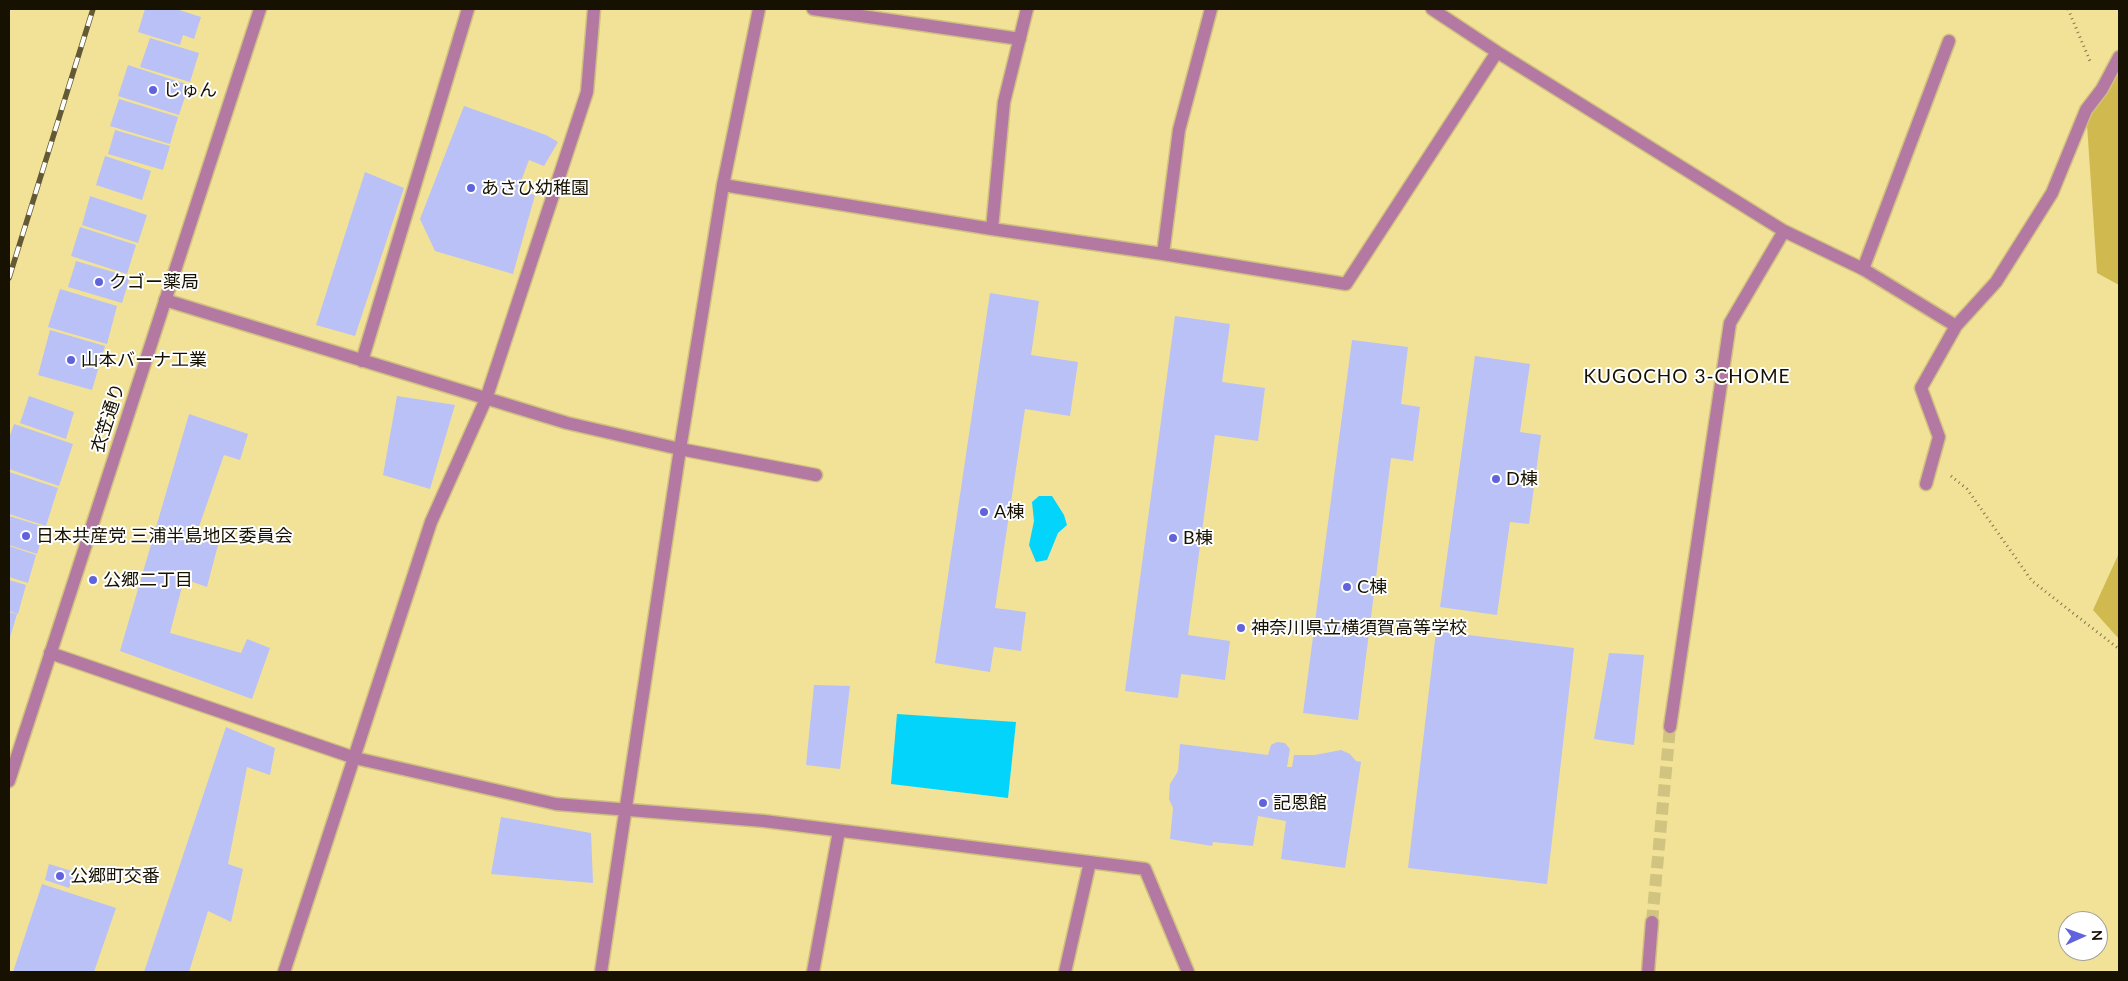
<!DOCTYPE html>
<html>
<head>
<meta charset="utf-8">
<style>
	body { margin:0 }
	#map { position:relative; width:2128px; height:981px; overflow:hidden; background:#f2e297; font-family:Lato,sans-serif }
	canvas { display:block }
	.frame { position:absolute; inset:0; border:10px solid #161100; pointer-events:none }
	.north { position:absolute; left:2058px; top:911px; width:50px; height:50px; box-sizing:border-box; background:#fff; border:1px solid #a2a099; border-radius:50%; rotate:88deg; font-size:14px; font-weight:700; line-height:20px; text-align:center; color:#161100 }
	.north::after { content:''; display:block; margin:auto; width:18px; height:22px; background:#6063db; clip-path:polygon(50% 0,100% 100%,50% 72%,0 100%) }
</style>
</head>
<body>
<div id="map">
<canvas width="2128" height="981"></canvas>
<div class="frame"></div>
<div class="north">N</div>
</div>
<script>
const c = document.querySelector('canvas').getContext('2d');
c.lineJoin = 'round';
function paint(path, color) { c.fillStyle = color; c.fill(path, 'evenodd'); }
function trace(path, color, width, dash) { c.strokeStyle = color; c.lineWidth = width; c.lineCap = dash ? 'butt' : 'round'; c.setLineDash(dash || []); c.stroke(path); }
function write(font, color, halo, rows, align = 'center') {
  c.font = font + ' Lato,"Noto Sans JP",sans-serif'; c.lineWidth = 4; c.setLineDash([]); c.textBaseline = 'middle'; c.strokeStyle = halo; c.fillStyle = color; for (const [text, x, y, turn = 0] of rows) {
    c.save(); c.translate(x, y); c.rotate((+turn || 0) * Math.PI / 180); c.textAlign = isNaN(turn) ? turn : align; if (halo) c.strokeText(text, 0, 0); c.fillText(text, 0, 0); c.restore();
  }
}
paint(new Path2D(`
	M 2119,57 L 2119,285 L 2097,273 L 2086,110 Z
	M 2119,553 L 2119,639 L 2093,610 Z`), '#d0ba4f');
paint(new Path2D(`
	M 1039,496 L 1052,496 L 1064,515 L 1067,525 L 1058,533 L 1047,560 L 1036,562 L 1029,545 L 1034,521 L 1032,502 Z
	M 897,714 L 1016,722 L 1008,798 L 891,784 Z`), '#03d4fb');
paint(new Path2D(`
	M 145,9 L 176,9 L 201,17 L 194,39 L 183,35 L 180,45 L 138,32 Z
	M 150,38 L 199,53 L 190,82 L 140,67 Z
	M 128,65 L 189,85 L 179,115 L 118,96 Z
	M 119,99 L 178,117 L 170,144 L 110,126 Z
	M 464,106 L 546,135 L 558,142 L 544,166 L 529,160 L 518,189 L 535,195 L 513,274 L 435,251 L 420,219 Z
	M 115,130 L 170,146 L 163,170 L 108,154 Z
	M 105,156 L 151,171 L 142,200 L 96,185 Z
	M 365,172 L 404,188 L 355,336 L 316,325 Z
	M 90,196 L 147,215 L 138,243 L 82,225 Z
	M 80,227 L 136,245 L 127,274 L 71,256 Z
	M 76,261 L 130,277 L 122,303 L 68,287 Z
	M 60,289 L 117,306 L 107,344 L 48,327 Z
	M 990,293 L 1039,301 L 1031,355 L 1078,362 L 1070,416 L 1025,409 L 995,608 L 1026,612 L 1021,651 L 994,647 L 990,672 L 935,663 Z
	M 1175,316 L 1230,324 L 1222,382 L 1265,388 L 1258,441 L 1215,435 L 1188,635 L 1230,641 L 1225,680 L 1181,674 L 1178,698 L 1125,691 Z
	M 50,330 L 105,346 L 92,390 L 38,375 Z
	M 1352,340 L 1408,347 L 1401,404 L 1420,407 L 1413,461 L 1391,458 L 1358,720 L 1303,713 Z
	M 1475,356 L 1530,364 L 1520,432 L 1541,435 L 1529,524 L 1510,522 L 1497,615 L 1440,607 Z
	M 29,396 L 74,412 L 66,439 L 20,423 Z
	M 397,396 L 455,405 L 430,489 L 383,475 Z
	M 189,414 L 248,434 L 240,460 L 224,455 L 195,538 L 218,545 L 207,587 L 184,579 L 170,633 L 241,653 L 247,639 L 270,648 L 252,699 L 120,651 Z
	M 14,424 L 73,444 L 59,486 L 9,469 L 9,438 Z
	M 9,472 L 58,488 L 46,526 L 9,514 Z
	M 9,516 L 45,527 L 37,554 L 9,545 Z
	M 9,546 L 36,555 L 28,583 L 9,577 Z
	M 9,580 L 26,585 L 18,614 L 9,611 Z
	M 9,612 L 17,614 L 9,641 Z
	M 1436,631 L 1574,648 L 1547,884 L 1408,868 Z
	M 1609,653 L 1644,655 L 1634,745 L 1594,739 Z
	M 814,685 L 850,686 L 840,769 L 806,765 Z
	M 226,727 L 275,748 L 270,775 L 247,767 L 228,864 L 243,869 L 231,922 L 208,911 L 189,972 L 144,972 Z
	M 1277,742 L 1285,743 L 1290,749 L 1287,767 L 1292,767 L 1294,755 L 1315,755 L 1341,750 L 1350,754 L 1356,761 L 1361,762 L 1345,868 L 1281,859 L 1286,821 L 1258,816 L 1253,846 L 1213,842 L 1212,846 L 1170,839 L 1173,808 L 1169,799 L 1170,784 L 1178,771 L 1180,744 L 1268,755 L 1271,745 Z
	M 501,817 L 591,833 L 593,883 L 491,874 Z
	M 49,864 L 75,872 L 69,888 L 45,880 Z
	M 42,884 L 116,908 L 94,972 L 13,972 Z`), '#b9c1f7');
trace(new Path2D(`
	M 1652,922 L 1670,727`), '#d1c380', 12, [12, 6]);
const service = new Path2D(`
	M 1863,269 L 1949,41`);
const minor = new Path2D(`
	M 813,9 L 1020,39
	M 1432,9 L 1497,52 L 1784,231 L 1863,269 L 1956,326 L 1996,282 L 2052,193 L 2086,110 L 2102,89 L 2119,57
	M 723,185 L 992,229 L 1163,254 L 1346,284 L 1497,52
	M 992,229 L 1004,102 L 1027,9
	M 1163,254 L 1179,130 L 1211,9
	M 165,300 L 567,423 L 680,449 L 816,475
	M 362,361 L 468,9
	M 1926,484 L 1939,437 L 1921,388 L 1956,326
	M 50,653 L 355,758 L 556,804 L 764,821 L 1145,869 L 1188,972
	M 1670,727 L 1730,323 L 1784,231
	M 284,972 L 431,522 L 486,399 L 587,92 L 594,9
	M 813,972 L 839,831
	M 1065,972 L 1090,862
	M 1648,972 L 1652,922`);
const tertiary = new Path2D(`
	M 9,781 L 260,9
	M 601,972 L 680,449 L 723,185 L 759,9`);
trace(service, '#cfc17f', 15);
trace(minor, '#cfc17f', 15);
trace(tertiary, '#cfc17f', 15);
trace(new Path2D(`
	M 2068,9 L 2090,61
	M 1951,476 L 1967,489 L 2032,581 L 2119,649`), '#7f7548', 3, [1, 4]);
trace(service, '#b479a3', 12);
trace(minor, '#b479a3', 12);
trace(tertiary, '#b479a3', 12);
const rail = new Path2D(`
	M 9,278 L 93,9`);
trace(rail, '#635a35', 5.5);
trace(rail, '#fff', 4, [11]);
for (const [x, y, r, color] of [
	[153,90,5,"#6063db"],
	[471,188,5,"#6063db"],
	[99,282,5,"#6063db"],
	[71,360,5,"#6063db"],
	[1496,479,5,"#6063db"],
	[984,512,5,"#6063db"],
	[26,536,5,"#6063db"],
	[1173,538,5,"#6063db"],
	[93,580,5,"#6063db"],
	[1347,587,5,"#6063db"],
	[1241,628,5,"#6063db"],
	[1263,803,5,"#6063db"],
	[60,876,5,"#6063db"]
]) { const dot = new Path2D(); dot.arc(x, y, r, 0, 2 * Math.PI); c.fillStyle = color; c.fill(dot); trace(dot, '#fff', 2); }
write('18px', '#161100', '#fff', [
	["じゅん",163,90],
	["あさひ幼稚園",481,188],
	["クゴー薬局",109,282],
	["山本バーナ工業",81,360],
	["D棟",1506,479],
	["A棟",994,512],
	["日本共産党 三浦半島地区委員会",36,536],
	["B棟",1183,538],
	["公郷二丁目",103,580],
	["C棟",1357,587],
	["神奈川県立横須賀高等学校",1251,628],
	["記恩館",1273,803],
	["公郷町交番",70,876]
], 'left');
write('18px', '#161100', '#fff', [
	["衣笠通り",108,418,-72]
]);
c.letterSpacing = '1px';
write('19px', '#161100', '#fff', [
	["KUGOCHO 3-CHOME",1687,377]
]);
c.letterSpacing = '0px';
</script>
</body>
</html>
